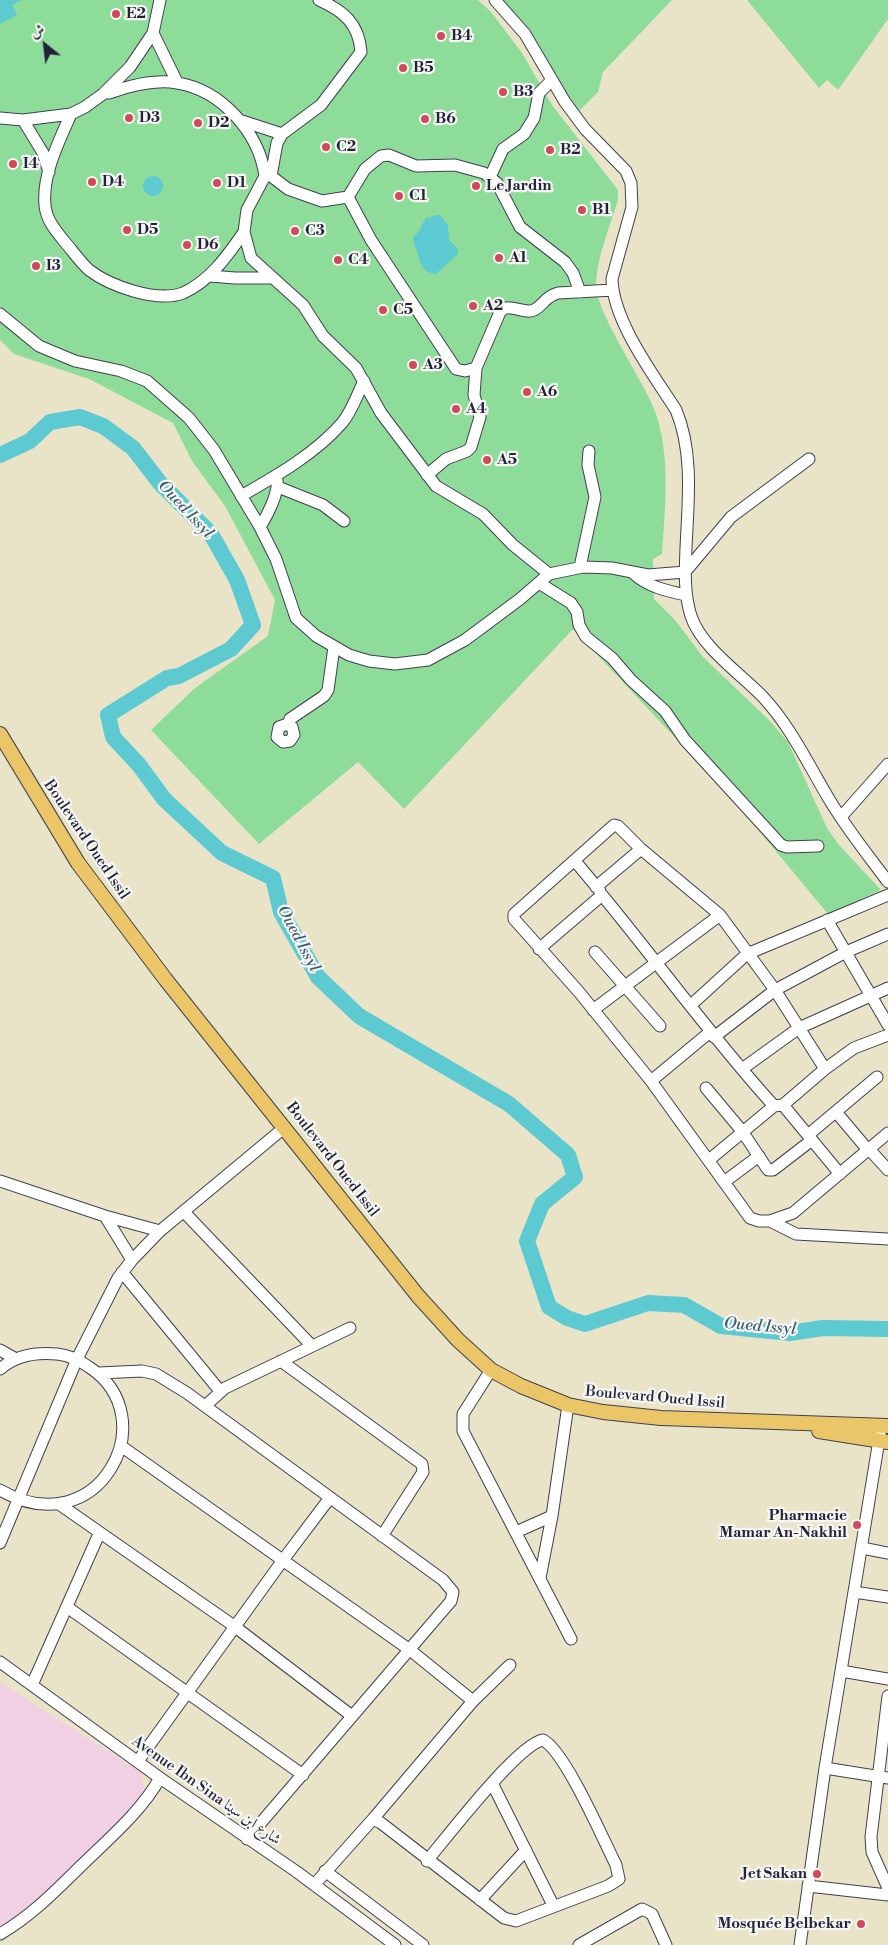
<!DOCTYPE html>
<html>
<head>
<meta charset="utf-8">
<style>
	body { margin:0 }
	#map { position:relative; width:888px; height:1945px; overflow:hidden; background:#e9e4c7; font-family:"Libre Bodoni",Amiri,serif }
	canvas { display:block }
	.north { position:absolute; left:20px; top:20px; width:50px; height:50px; -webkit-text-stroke:4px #f6f6f2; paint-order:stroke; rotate:331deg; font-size:14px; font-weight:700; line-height:20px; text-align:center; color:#22223b }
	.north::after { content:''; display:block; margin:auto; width:18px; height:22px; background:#22223b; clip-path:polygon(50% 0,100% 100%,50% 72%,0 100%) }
</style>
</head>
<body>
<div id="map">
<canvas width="888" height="1945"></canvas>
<div class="north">ش</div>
</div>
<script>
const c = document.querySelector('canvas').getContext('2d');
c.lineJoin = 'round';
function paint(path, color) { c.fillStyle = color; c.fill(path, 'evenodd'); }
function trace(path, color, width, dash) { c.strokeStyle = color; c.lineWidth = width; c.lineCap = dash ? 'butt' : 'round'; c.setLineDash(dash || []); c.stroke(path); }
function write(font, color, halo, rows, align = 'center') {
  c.font = font + ' "Libre Bodoni",Amiri,serif'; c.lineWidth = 4.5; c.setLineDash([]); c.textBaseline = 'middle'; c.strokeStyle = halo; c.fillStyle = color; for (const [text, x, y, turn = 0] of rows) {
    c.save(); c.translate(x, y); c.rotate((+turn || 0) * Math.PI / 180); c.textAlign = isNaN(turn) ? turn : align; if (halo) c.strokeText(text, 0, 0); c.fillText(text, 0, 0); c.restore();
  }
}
paint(new Path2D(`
	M 0,1682 L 142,1773 L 144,1795 L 41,1898 L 13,1921 L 0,1928 Z`), '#f1d0e4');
paint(new Path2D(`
	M 0,0 L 478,0 L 491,12 L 522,53 L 552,105 L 618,190 L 618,200 C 610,227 597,256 596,284 C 596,314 643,379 655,411 C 671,456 665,508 662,554 L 653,559 L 654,599 L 675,620 L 703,657 L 768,719 L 788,742 L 827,828 L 839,845 L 881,890 L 828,914 L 730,796 L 573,629 L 404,809 L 358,762 L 259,844 L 151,730 L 195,688 L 268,636 L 275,600 L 225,506 L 192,461 L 173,423 L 89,379 L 14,354 L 0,340 Z
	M 501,0 L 672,0 L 603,72 L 598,92 L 576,114 Z
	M 747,0 L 888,0 L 888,19 L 838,90 L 827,80 L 819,88 Z`), '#8edc9a');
paint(new Path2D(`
	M 0,0 L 22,0 L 12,5 L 17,15 L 0,24 Z
	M143 186a10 10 0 1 1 20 0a10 10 0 1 1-20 0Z
	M 435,215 L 440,215 L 448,225 L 449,240 L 458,249 L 458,254 L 436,274 C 431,273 427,272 424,269 C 421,266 413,242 413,237 C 421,231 421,224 427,217 L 430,218 Z`), '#5dcad1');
trace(new Path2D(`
	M 0,455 L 30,441 L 50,422 L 80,417 L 103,426 L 133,448 L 160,483 L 211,534 L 237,580 L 253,625 L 231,649 L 179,676 L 167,678 L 108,715 L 113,737 L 139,765 L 164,799 L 222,853 L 273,878 L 281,912 L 318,977 L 359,1016 L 509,1104 L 568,1155 L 575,1177 L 542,1204 L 527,1241 L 549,1307 L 567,1318 L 585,1324 L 648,1303 L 684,1305 L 721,1326 L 790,1333 L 823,1328 L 888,1329`), '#5dcad1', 16);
const minor = new Path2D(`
	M 319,0 C 344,11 359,24 361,52 L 321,105 L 282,134 L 277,143 L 271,176 L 265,176 L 247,210 L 244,232 L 251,258 L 303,305 L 323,336 L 356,368 L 381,413 L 436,486 L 483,514 L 513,545 L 549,574 L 583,567 L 612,568 L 648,575 L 685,572 L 731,517 L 809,459
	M 495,0 L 525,34 L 565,102 L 585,129 L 626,171 L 631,183 L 632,207 L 612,279 C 613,321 653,374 676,410 C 694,453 688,503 686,548 C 685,571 684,594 691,616 C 701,647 741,674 763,697 C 791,727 808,764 829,799 C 846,828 868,855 888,882
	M 153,33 L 177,82
	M 109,93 C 129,86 155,79 177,83 C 222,90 259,133 265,176
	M 71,114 C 59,141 42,175 45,205 C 46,219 55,230 64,241 C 72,250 80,262 89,270 C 110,286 157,303 183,293 C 210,281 228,255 244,232
	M 0,118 L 23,120 L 71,114 L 85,107 L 103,94 L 130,67 L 153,33 L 160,0
	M 23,120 L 43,153 L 49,172
	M 242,121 L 282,134
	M 271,176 L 288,189 L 322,201 L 348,197
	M 490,177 L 503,149 L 524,134 L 534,118 L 539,93 L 552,80
	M 210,276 L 235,278 L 273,278
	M 580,292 L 573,273 L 565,262 L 520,227 L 497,183 L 484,173 L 455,165 L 416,166 L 389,155 L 381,156 L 365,169 L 348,197 L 371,240 L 456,369 L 465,371 L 476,368 L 500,312 L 505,308 C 514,306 526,314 534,310 C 544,305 544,297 558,293 L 613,290
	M 0,314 L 39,346 L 75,361 L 121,371 L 147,381 L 189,418 L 214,450 L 260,527 L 276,559 L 296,618 L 316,636 L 349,655 L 369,661 L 395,664 L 428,660 L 465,640 L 520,599 L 549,574
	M 427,475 L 446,459 L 467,451 L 471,447 L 480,417 L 474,395 L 476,368
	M 278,487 L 323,505 L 344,521
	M 241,496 C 276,476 315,454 342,423 C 352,411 357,395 364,381
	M 260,527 C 267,516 279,493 277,480
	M 580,567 L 595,497 L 588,465 L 589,451
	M 633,573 C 648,587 667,591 686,595
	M 539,583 L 571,603 L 577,612 L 579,625 L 586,637 L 612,658 L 631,680 L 665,711 L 685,740 L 781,845 L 787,847 L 818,846
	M 288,724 L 292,727 L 294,735 L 290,741 L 283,742 L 277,737 L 279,727 L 288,724 L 290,719 L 324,696 L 328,690 L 334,647
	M 841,817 L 888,764
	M 575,861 L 600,891
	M 596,887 L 641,849
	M 827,920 L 888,1025
	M 539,949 L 602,895 C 660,965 713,1039 774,1106
	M 595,952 L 660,1026
	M 691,1005 L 747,954 L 888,895
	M 593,1010 L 720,915
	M 714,1037 L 775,990 L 846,952 L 888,934
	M 742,1069 L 799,1028 L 888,988
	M 825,1069 L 775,990 L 720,915 L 641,849 L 618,826 L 614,825 L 514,914 L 514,919 L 579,992 L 651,1081 L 750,1218 L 759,1221 L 770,1221 L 793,1213 L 888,1133
	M 651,1081 L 710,1032
	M 706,1088 L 742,1131 L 768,1170 L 773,1170 L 812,1140
	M 783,1105 L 840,1174
	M 836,1112 L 868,1150
	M 808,1135 L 877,1077
	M 869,1149 L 888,1170
	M 709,1160 L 774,1106 L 783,1105 L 825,1069 L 854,1048 L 888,1035
	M 0,1181 L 105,1216 L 160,1231
	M 724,1182 L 759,1156
	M 184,1212 L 312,1346
	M 105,1216 L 132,1260
	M 770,1221 L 796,1234 L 888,1239
	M 122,1272 L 220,1391
	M 0,1350 L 16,1359
	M 281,1361 L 422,1464 L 423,1472 L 382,1536
	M 0,1369 C 16,1355 37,1352 57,1354 C 69,1355 79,1360 89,1367 C 167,1418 98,1547 0,1490
	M 491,1370 L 463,1414 L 463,1431 L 571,1639
	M 99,1373 L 142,1371 L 156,1374 L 187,1393 L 443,1580 L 453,1592 L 451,1601 L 247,1839
	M 205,1406 L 225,1388 L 350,1328
	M 121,1446 L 410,1650 L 473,1701
	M 59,1504 L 234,1626 L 352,1716
	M 516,1532 L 552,1516
	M 0,1543 L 77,1359 L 118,1278 L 132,1260 L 160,1231 L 285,1127
	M 862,1548 L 888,1553
	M 540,1578 L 552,1516 L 568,1405
	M 854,1592 L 888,1597
	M 67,1607 L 303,1775
	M 0,1662 L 160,1778 L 297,1872 L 395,1945
	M 841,1671 L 888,1679
	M 32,1685 L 99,1534
	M 888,1696 L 871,1837 L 872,1852 L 888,1888
	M 138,1761 L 283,1560 L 329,1499
	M 825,1768 L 888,1778
	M 492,1783 L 553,1905
	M 373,1819 L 381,1823 L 504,1918 L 516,1921 L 608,1886 L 619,1879 L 616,1865 C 603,1839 565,1751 543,1740 C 518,1744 446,1838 427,1861
	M 325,1871 L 423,1945
	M 314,1885 L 373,1819 L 473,1701 L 510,1665
	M 808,1886 L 888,1895
	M 480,1900 L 526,1850
	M 0,1934 C 33,1915 58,1888 85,1862 C 112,1836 142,1810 160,1778
	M 579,1945 L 642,1909 L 652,1914 L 666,1945
	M 800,1945 L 825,1768 L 880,1434`);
const major = new Path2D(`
	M 0,734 L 78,863 L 166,980 L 418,1296 L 458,1340 L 491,1370 L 521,1386 L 568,1405 L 603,1412 L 661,1418 L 888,1426
	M 819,1431 L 888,1442`);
trace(minor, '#403f50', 13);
trace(major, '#403f50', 16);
trace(minor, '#fff', 11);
trace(major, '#ebc669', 14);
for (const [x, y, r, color] of [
	[116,14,5,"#d1495b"],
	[441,36,5,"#d1495b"],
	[403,68,5,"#d1495b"],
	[503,92,5,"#d1495b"],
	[129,118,5,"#d1495b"],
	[425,119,5,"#d1495b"],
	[198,123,5,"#d1495b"],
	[326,147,5,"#d1495b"],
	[550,150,5,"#d1495b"],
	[13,164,5,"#d1495b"],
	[92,182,5,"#d1495b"],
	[217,183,5,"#d1495b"],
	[476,186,5,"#d1495b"],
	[399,196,5,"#d1495b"],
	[582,210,5,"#d1495b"],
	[127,230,5,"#d1495b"],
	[295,231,5,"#d1495b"],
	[187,245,5,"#d1495b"],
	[499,258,5,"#d1495b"],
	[338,260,5,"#d1495b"],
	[36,266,5,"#d1495b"],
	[473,306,5,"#d1495b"],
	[383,310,5,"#d1495b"],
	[413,365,5,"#d1495b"],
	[527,392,5,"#d1495b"],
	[456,409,5,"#d1495b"],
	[487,460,5,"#d1495b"],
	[857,1525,5,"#d1495b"],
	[817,1874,5,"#d1495b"],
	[861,1924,5,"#d1495b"]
]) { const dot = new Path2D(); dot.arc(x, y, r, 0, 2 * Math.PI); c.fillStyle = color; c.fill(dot); trace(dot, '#f6f6f2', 2); }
write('bold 15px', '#22223b', '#f6f6f2', [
	["E2",126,14],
	["B4",451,36],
	["B5",413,68],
	["B3",513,92],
	["D3",139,118],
	["B6",435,119],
	["D2",208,123],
	["C2",336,147],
	["B2",560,150],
	["I4",23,164],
	["D4",102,182],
	["D1",227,183],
	["Le Jardin",486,186],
	["C1",409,196],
	["B1",592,210],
	["D5",137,230],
	["C3",305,231],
	["D6",197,245],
	["A1",509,258],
	["C4",348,260],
	["I3",46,266],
	["A2",483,306],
	["C5",393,310],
	["A3",423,365],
	["A6",537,392],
	["A4",466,409],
	["A5",497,460],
	["Pharmacie",847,1516,"right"],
	["Mamar An-Nakhil",847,1533,"right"],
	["Jet Sakan",807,1874,"right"],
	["Mosquée Belbekar",851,1924,"right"]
], 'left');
write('15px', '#22223b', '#f6f6f2', [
	["Boulevard Oued Issil",86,840,56],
	["Boulevard Oued Issil",332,1160,52],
	["Boulevard Oued Issil",655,1398,5],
	["Avenue Ibn Sina شارع ابن سينا",206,1791,35]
]);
write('italic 16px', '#375d70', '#f6f6f2', [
	["Oued Issyl",185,510,47],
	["Oued Issyl",298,939,62],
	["Oued Issyl",760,1327,5]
]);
</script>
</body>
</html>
